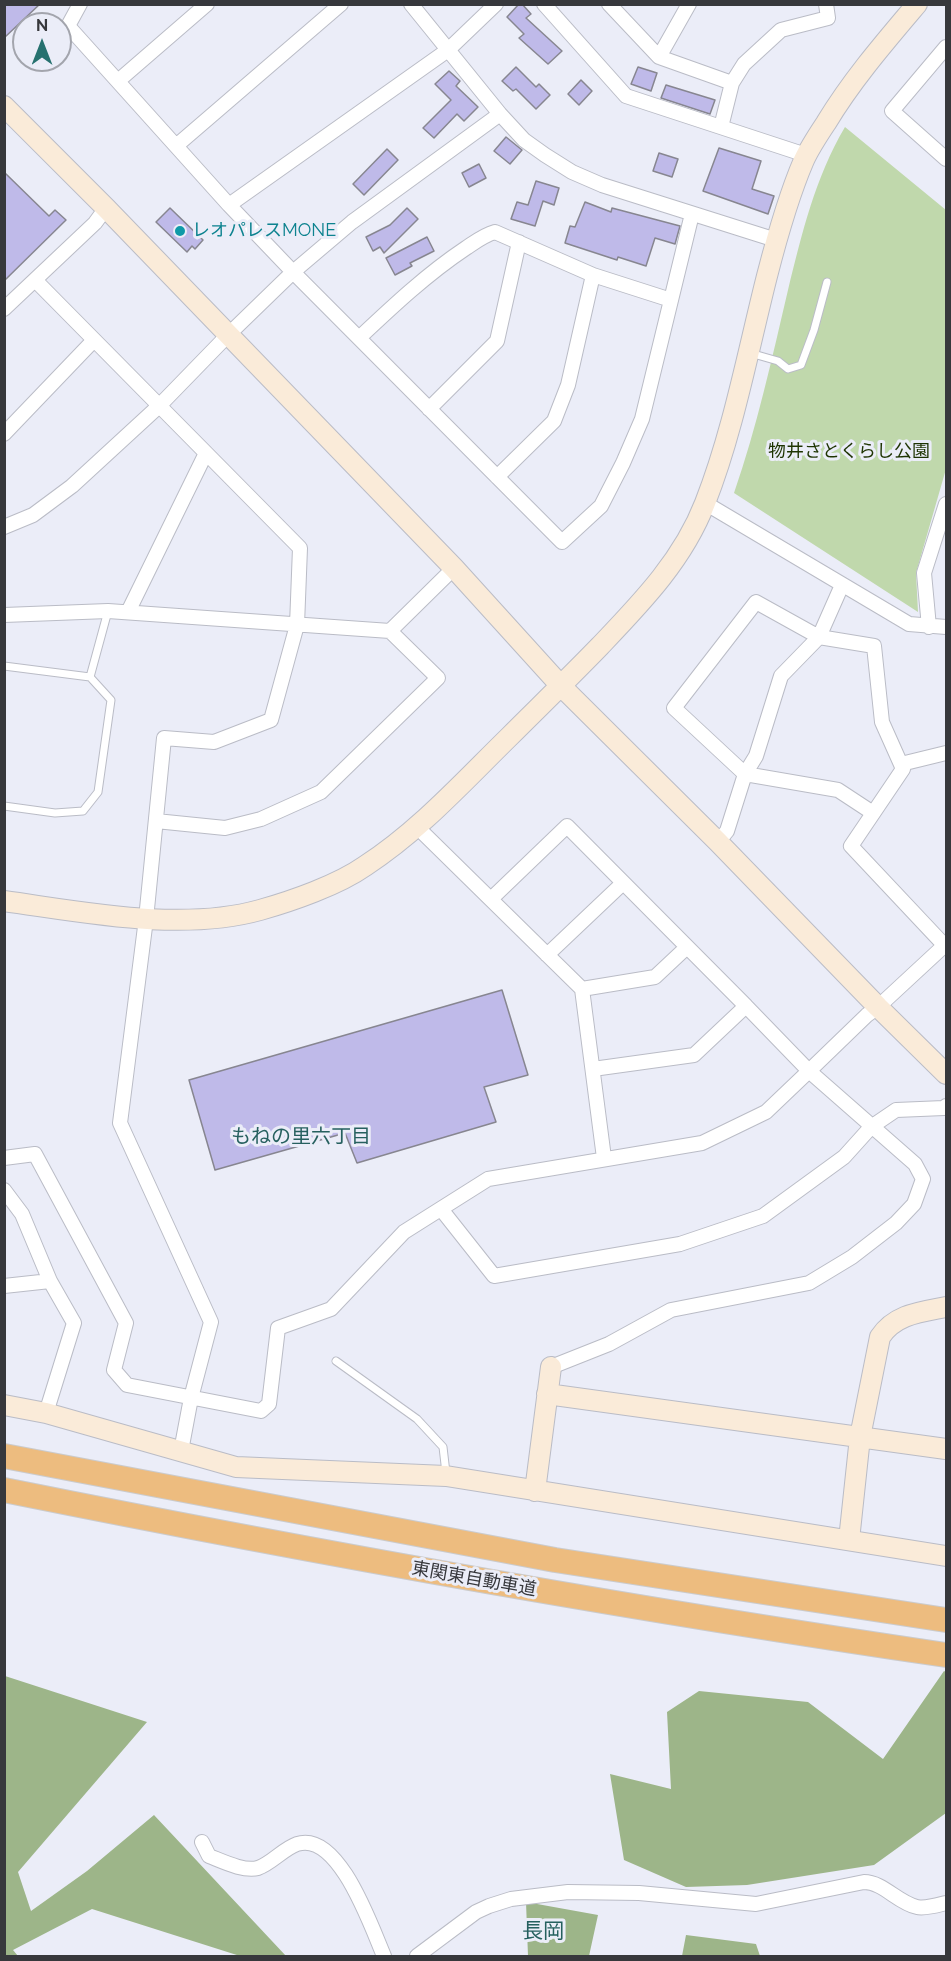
<!DOCTYPE html>
<html>
<head>
<meta charset="utf-8">
<style>
	body { margin:0 }
	#map { position:relative; width:951px; height:1961px; overflow:hidden; background:#ebedf8; font-family:Raleway,sans-serif }
	canvas { display:block }
	.frame { position:absolute; inset:0; border:6px solid #37383c; pointer-events:none }
	.north { position:absolute; left:12px; top:12px; width:60px; height:60px; box-sizing:border-box; background:#ebedf8; border:2px solid #a3a5ad; border-radius:50%; rotate:0deg; font-size:16px; font-weight:700; line-height:24px; text-align:center; color:#37383c }
	.north::after { content:''; display:block; margin:auto; width:21px; height:27px; background:#26716f; clip-path:polygon(50% 0,100% 100%,50% 72%,0 100%) }
</style>
</head>
<body>
<div id="map">
<canvas width="951" height="1961"></canvas>
<div class="frame"></div>
<div class="north">N</div>
</div>
<script>
const c = document.querySelector('canvas').getContext('2d');
c.lineJoin = 'round';
function paint(path, color) { c.fillStyle = color; c.fill(path, 'evenodd'); }
function trace(path, color, width, dash) { c.strokeStyle = color; c.lineWidth = width; c.lineCap = dash ? 'butt' : 'round'; c.setLineDash(dash || []); c.stroke(path); }
function write(font, color, halo, rows, align = 'center') {
  c.font = font + ' Raleway,"Noto Sans JP",sans-serif'; c.lineWidth = 6; c.setLineDash([]); c.textBaseline = 'middle'; c.strokeStyle = halo; c.fillStyle = color; for (const [text, x, y, turn = 0] of rows) {
    c.save(); c.translate(x, y); c.rotate((+turn || 0) * Math.PI / 180); c.textAlign = isNaN(turn) ? turn : align; if (halo) c.strokeText(text, 0, 0); c.fillText(text, 0, 0); c.restore();
  }
}
paint(new Path2D(`
	M 845,127 L 946,210 L 946,469 L 916,573 L 918,612 L 734,493 C 757,427 772,358 788,290 C 802,233 815,178 845,127 Z`), '#c0d8ac');
paint(new Path2D(`
	M 944,1671 L 946,1672 L 946,1813 L 874,1865 L 747,1885 L 686,1887 L 624,1860 L 610,1774 L 671,1789 L 667,1712 L 699,1691 L 808,1702 L 883,1759 Z
	M 5,1676 L 147,1722 L 18,1872 L 31,1911 L 87,1871 L 154,1815 L 286,1956 L 240,1956 L 92,1909 L 13,1950 L 18,1956 L 5,1956 Z
	M 526,1902 L 598,1915 L 589,1956 L 528,1956 Z
	M 686,1935 L 756,1944 L 760,1956 L 682,1956 Z`), '#9db589');
const building = new Path2D(`
	M 4,4 L 40,4 L 4,38 Z
	M 519,4 L 522,4 L 531,14 L 526,18 L 562,51 L 548,64 L 519,38 L 524,34 L 507,17 Z
	M 516,67 L 536,87 L 539,84 L 550,95 L 536,109 L 516,89 L 513,91 L 502,81 Z
	M 638,67 L 657,73 L 651,91 L 631,84 Z
	M 449,71 L 460,81 L 456,86 L 478,107 L 464,121 L 457,114 L 434,138 L 423,128 L 451,100 L 435,84 Z
	M 581,80 L 592,91 L 579,105 L 568,94 Z
	M 666,85 L 715,100 L 710,114 L 661,98 Z
	M 506,137 L 522,150 L 510,164 L 494,151 Z
	M 719,148 L 761,161 L 752,189 L 774,196 L 768,214 L 703,191 Z
	M 387,149 L 398,160 L 364,195 L 353,184 Z
	M 659,153 L 678,159 L 672,177 L 653,171 Z
	M 479,164 L 486,178 L 469,187 L 462,173 Z
	M 4,172 L 49,216 L 55,210 L 66,220 L 4,281 Z
	M 536,181 L 559,188 L 554,205 L 543,201 L 535,226 L 511,219 L 517,202 L 528,205 Z
	M 585,202 L 611,212 L 612,208 L 680,226 L 675,244 L 655,238 L 646,266 L 618,257 L 617,260 L 565,243 L 570,226 L 575,227 Z
	M 170,208 L 203,240 L 195,249 L 192,246 L 187,252 L 156,222 Z
	M 407,208 L 418,219 L 384,253 L 380,247 L 373,251 L 366,237 L 390,225 Z
	M 427,237 L 434,251 L 410,263 L 412,266 L 395,275 L 386,258 Z
	M 502,990 L 528,1075 L 484,1087 L 496,1122 L 357,1163 L 345,1133 L 215,1170 L 189,1080 Z`);
paint(building, '#bfbae9');
trace(building, '#878690', 1.5);
const lane = new Path2D(`
	M 750,353 L 778,361 L 788,369 L 801,365 L 814,330 L 827,282
	M 4,666 L 90,677 L 111,700 L 98,792 L 83,811 L 55,813 L 4,806
	M 90,677 L 108,611
	M 336,1361 L 417,1419 L 443,1447 L 446,1473`);
const street = new Path2D(`
	M 80,4 L 68,26 L 229,205 L 293,272 L 562,542 L 601,506 L 623,463 L 642,419 L 692,214
	M 411,4 L 500,114 L 524,140 L 545,155 L 572,172 L 602,185 L 776,240
	M 544,4 L 626,96 L 806,155
	M 609,4 L 659,57 L 732,83 L 721,127
	M 946,47 L 892,111 L 946,159
	M 659,57 L 689,4
	M 118,81 L 207,4
	M 732,83 L 744,64 L 781,30 L 828,18 L 826,4
	M 176,146 L 341,4
	M 229,205 L 448,50 L 496,4
	M 35,280 L 300,548 L 297,625 L 271,720 L 214,742 L 164,738 L 146,919 L 120,1123 L 211,1322 L 191,1398 L 181,1451
	M 4,309 L 95,223 L 106,208
	M 359,338 C 393,306 427,274 466,248 C 475,242 484,235 495,232 L 593,275 L 671,300
	M 429,409 L 497,341 L 519,242
	M 4,434 L 94,340
	M 497,477 L 554,421 L 568,385 L 593,275
	M 705,503 L 909,624 L 946,627
	M 4,527 L 33,515 L 72,486 L 159,406 L 228,335 L 293,272 L 352,222 L 500,114
	M 128,612 L 206,453
	M 4,615 L 108,611 L 390,631 L 454,568
	M 929,627 L 924,573 L 946,504
	M 901,764 L 946,753
	M 873,813 L 838,790 L 745,774 L 674,708 L 756,602 L 819,637 L 874,646 L 882,722 L 903,769 L 851,846 L 946,947
	M 156,821 L 225,828 L 261,819 L 321,792 L 438,678 L 390,631
	M 416,826 L 582,989 L 604,1158
	M 718,842 L 727,831 L 745,774 L 756,756 L 781,676 L 819,637 L 842,585
	M 491,899 L 567,826 L 746,1006 L 694,1055 L 593,1069
	M 547,955 L 623,883
	M 582,989 L 655,977 L 687,947
	M 4,1158 L 35,1154 L 126,1323 L 114,1370 L 127,1385 L 261,1411 L 269,1404 L 278,1328 L 331,1309 L 404,1232 L 488,1179 L 702,1143 L 766,1112 L 809,1071 L 746,1006
	M 4,1190 L 22,1214 L 50,1281 L 74,1323 L 46,1413
	M 441,1209 L 494,1276 L 680,1244 L 763,1216 L 844,1157 L 871,1127 L 896,1110 L 944,1108 L 946,1106
	M 4,1286 L 50,1281
	M 551,1367 L 609,1344 L 671,1310 L 809,1283 L 852,1257 L 896,1223 L 914,1204 L 923,1179 L 915,1164 L 809,1071 L 867,1015 L 878,1007 L 946,944
	M 202,1842 L 209,1856 C 222,1861 244,1872 258,1868 C 272,1863 283,1849 297,1844 C 339,1830 372,1929 384,1956
	M 417,1956 L 476,1912 L 489,1906 L 511,1899 L 568,1892 L 639,1893 L 756,1904 L 864,1882 C 883,1882 898,1903 917,1907 C 925,1909 938,1905 946,1903`);
const secondary = new Path2D(`
	M 4,106 L 106,208 L 454,568 L 561,686 L 718,842 L 878,1007 L 946,1074
	M 4,901 C 84,912 181,932 260,910 C 292,901 338,885 365,866 C 419,831 463,782 509,737 C 539,707 570,677 600,646 C 641,603 683,560 705,503 C 733,432 748,351 767,276 C 777,237 788,197 804,160 C 810,147 818,135 826,123 C 852,80 884,43 917,4
	M 547,1394 L 946,1449
	M 4,1405 L 46,1413 L 236,1467 L 446,1476 L 946,1556
	M 535,1491 L 551,1367
	M 849,1540 L 860,1437 L 880,1337 C 895,1314 921,1312 946,1307`);
const highway = new Path2D(`
	M 4,1456 L 555,1560 L 946,1620
	M 4,1490 C 317,1553 631,1609 946,1655`);
trace(lane, '#babcc6', 9);
trace(street, '#babcc6', 16);
trace(secondary, '#babcc6', 22);
trace(highway, '#cbcbcc', 26);
trace(lane, '#fff', 7);
trace(street, '#fff', 14);
trace(secondary, '#faebd9', 20);
trace(highway, '#edbc7f', 24);
for (const [x, y, r, color] of [
	[180,231,6,"#0f9aa8"]
]) { const dot = new Path2D(); dot.arc(x, y, r, 0, 2 * Math.PI); c.fillStyle = color; c.fill(dot); trace(dot, '#ebedf8', 2); }
write('18px', '#0d838f', '#ebedf8', [
	["レオパレスMONE",192,231]
], 'left');
write('18px', '#1e3402', '#ebedf8', [
	["物井さとくらし公園",849,452]
]);
write('18px', '#37383c', '#ebedf8', [
	["東関東自動車道",474,1579,10]
]);
write('20px', '#26605f', '#ebedf8', [
	["もねの里六丁目",301,1137]
]);
write('21px', '#26605f', '#ebedf8', [
	["長岡",543,1932]
]);
</script>
</body>
</html>
